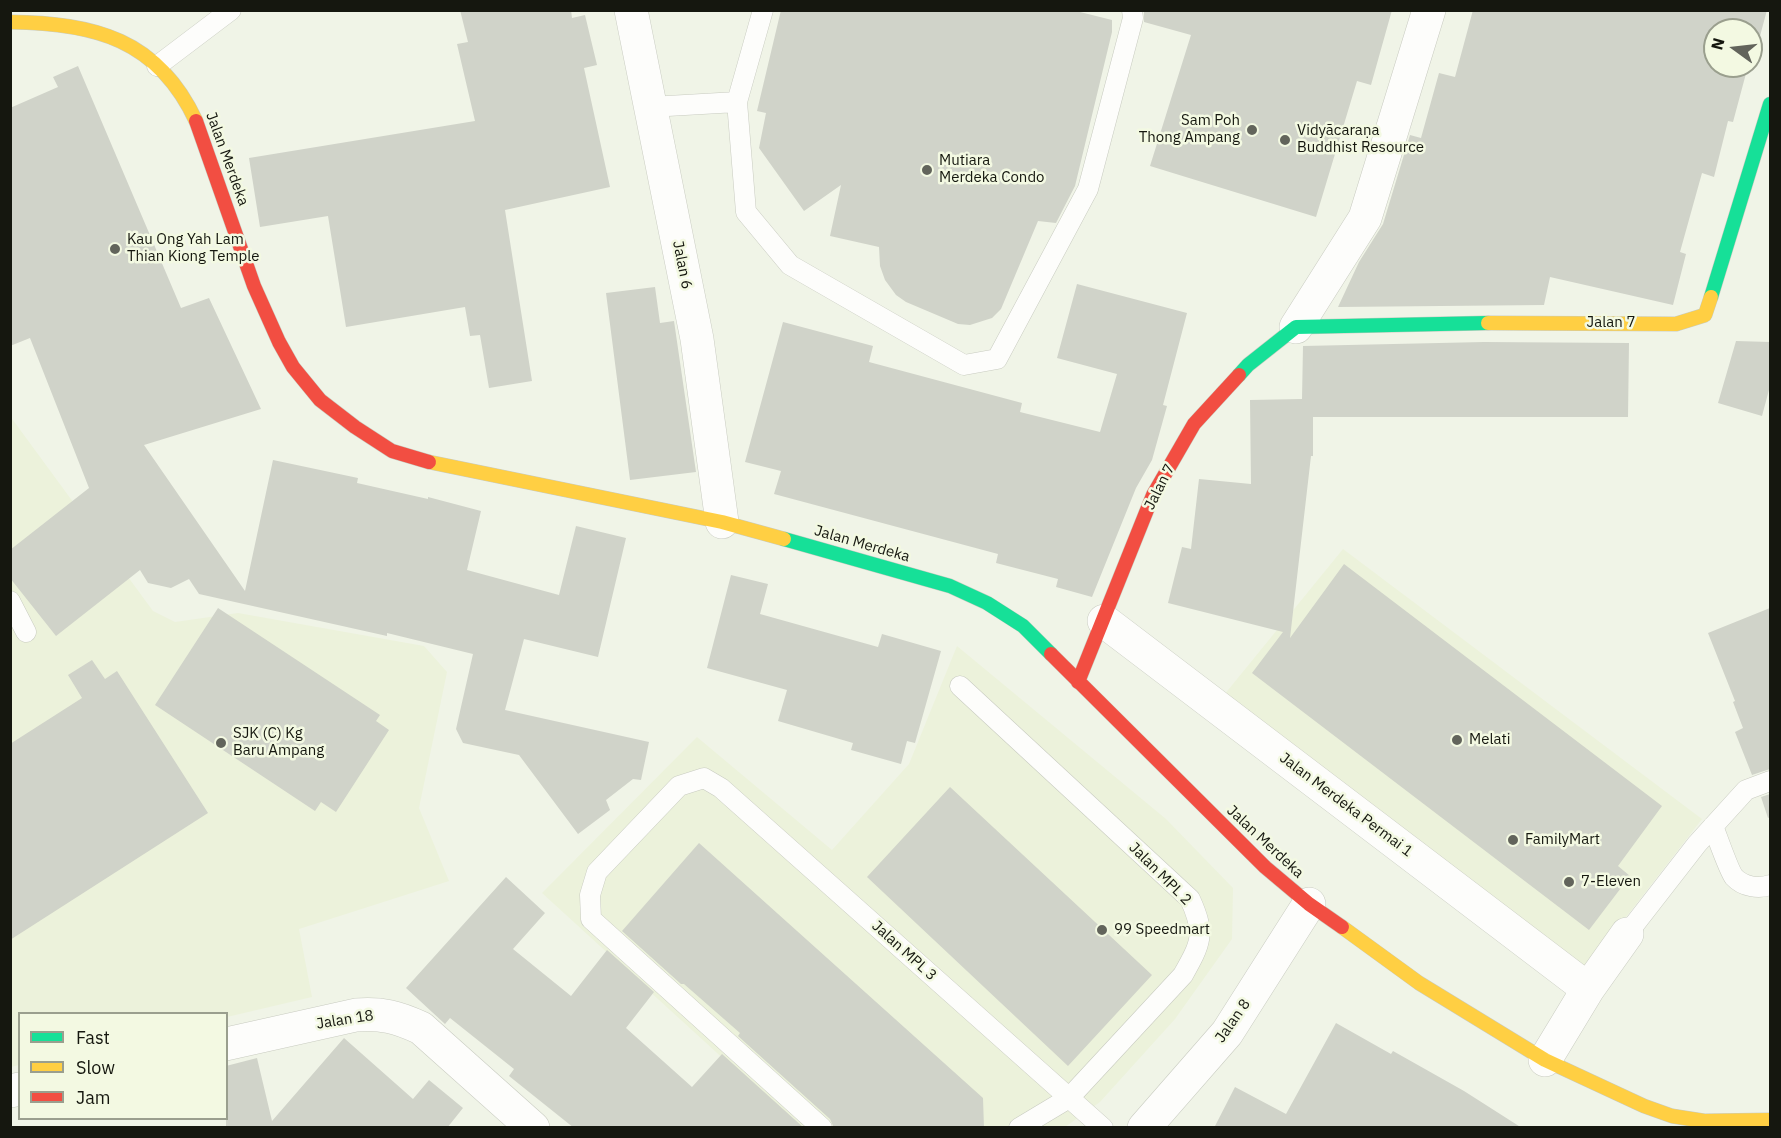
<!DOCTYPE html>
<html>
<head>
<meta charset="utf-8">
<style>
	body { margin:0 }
	#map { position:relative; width:1781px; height:1138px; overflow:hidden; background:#f0f4e7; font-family:"IBM Plex Sans",sans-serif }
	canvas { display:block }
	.frame { position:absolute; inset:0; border:12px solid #15170f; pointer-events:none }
	.legend { position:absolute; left:18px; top:1012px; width:210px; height:108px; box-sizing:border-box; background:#f3f9e2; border:2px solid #9a9f8e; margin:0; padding:8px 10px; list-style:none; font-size:18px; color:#15170f }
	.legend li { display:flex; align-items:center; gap:12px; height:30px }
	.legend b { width:30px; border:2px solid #9a9f8e }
	.north { position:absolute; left:1703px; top:18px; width:60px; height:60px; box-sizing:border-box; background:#f3f9e2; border:2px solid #9a9f8e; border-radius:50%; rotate:285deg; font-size:16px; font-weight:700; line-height:24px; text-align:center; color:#15170f }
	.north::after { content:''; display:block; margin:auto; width:21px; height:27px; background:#62645b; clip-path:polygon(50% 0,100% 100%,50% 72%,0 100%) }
</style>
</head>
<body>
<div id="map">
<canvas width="1781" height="1138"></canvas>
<div class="frame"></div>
<ul class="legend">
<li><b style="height:8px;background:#16e098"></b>Fast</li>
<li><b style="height:8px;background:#ffcf43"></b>Slow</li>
<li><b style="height:8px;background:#f24e42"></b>Jam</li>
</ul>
<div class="north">N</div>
</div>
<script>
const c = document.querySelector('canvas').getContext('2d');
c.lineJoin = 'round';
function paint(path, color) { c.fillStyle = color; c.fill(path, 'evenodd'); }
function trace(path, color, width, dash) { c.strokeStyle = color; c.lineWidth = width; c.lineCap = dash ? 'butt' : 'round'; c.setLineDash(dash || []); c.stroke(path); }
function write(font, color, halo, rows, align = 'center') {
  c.font = font + ' "IBM Plex Sans",sans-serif'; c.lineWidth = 5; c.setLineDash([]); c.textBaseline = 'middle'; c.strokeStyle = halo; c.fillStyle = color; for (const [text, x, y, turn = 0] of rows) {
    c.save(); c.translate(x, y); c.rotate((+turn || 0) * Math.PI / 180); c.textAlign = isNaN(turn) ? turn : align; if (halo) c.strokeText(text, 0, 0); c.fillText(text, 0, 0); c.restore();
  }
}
paint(new Path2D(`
	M 10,416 L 153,611 L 175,622 L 238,613 L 424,646 L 447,672 L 419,808 L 449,881 L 299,929 L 312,997 L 227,1017 L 226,1014 L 20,1014 L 19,1065 L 11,1067 Z
	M 1343,549 L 1702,819 L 1585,970 L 1224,695 Z
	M 957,646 L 1166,819 L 1233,888 L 1232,939 L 1175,1019 L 1100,1102 L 1065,1127 L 798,1127 L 542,893 L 697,737 L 832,850 L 909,764 Z`), '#ecf2db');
paint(new Path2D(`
	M 460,10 L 571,10 L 572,18 L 585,15 L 597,65 L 584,68 L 610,187 L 505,210 L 532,381 L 489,388 L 480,335 L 470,336 L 465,307 L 346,327 L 328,216 L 260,227 L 249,158 L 475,121 L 457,44 L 468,42 Z
	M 781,10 L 1072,10 L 1112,20 L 1112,32 L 1075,186 L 1056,223 L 1038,221 L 1001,309 L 992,318 L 970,325 L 958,324 L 906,302 L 896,295 L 885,280 L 880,266 L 879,247 L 830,236 L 841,185 L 804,211 L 759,148 L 766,113 L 757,111 Z
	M 1144,10 L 1392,10 L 1371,85 L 1357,81 L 1316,217 L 1150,166 L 1191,35 L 1144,22 Z
	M 1473,10 L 1767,10 L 1753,62 L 1751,62 L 1751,30 L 1715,30 L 1715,66 L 1748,66 L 1733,122 L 1728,121 L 1714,177 L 1702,173 L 1680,252 L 1686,254 L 1673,305 L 1550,277 L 1544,305 L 1338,307 L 1359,262 L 1383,224 L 1410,135 L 1421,138 L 1439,73 L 1455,77 Z
	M 78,66 L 181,308 L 209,298 L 261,409 L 144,445 L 245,591 L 273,460 L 358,478 L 357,483 L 428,499 L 428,497 L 481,511 L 467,570 L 559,595 L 576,526 L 626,538 L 598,657 L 524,639 L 505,710 L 649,742 L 641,780 L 633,779 L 606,800 L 610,810 L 578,834 L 519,755 L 463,743 L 456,729 L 473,654 L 387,633 L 387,636 L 199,594 L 189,579 L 171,588 L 148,583 L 140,570 L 56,636 L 10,578 L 10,550 L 89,488 L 30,338 L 10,346 L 10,108 L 58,87 L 53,77 Z
	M 1077,284 L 1187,313 L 1163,405 L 1167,406 L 1152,460 L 1136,488 L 1092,597 L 1056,587 L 1058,579 L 996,563 L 998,554 L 774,494 L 781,471 L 745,462 L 783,322 L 873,346 L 869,362 L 1022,403 L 1020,412 L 1100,432 L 1117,374 L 1057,358 Z
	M 655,287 L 660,323 L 674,321 L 696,472 L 630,480 L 606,293 Z
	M 1736,341 L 1770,342 L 1770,386 L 1762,416 L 1718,403 Z
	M 1484,342 L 1629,343 L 1628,417 L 1313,417 L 1313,456 L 1311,456 L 1290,638 L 1344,564 L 1662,806 L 1618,866 L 1630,876 L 1589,930 L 1252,673 L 1283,632 L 1168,603 L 1182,547 L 1191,549 L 1199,479 L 1251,484 L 1250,400 L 1302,399 L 1303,346 Z
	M 731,575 L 768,584 L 760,614 L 878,647 L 882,634 L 941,651 L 915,743 L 907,741 L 901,764 L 851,750 L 853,743 L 778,721 L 787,690 L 707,668 Z
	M 218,608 L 380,715 L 376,721 L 389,730 L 336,812 L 321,802 L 315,811 L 155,705 Z
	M 1770,608 L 1770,769 L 1752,775 L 1735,732 L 1743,728 L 1733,702 L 1735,701 L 1708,633 Z
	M 92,660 L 105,679 L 117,671 L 208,813 L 10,940 L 10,744 L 82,698 L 68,675 Z
	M 950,787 L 1152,975 L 1068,1066 L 867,877 Z
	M 1770,794 L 1770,817 L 1768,818 L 1761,797 Z
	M 699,843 L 983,1098 L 984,1128 L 834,1128 L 830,1119 L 738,1036 L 740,1033 L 684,984 L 681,984 L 622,931 Z
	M 506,877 L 545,913 L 513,949 L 571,996 L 607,950 L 654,992 L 626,1028 L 692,1087 L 722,1054 L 804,1128 L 574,1128 L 509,1076 L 514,1069 L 450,1018 L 445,1024 L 406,988 Z
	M 1336,1023 L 1391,1054 L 1393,1051 L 1464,1091 L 1522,1128 L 1214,1128 L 1235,1087 L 1286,1114 Z
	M 344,1038 L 413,1099 L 429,1080 L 463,1108 L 447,1128 L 226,1128 L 226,1066 L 257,1058 L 272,1121 Z`), '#d0d3c9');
const lane = new Path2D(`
	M 763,10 L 737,102 L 746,212 L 790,265 L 964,365 L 997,359 L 1088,189 L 1133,18 L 1132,10
	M 157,66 L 231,10
	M 650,107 L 737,102
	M 10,601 L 26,632
	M 960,686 L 1190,899 C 1206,934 1201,943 1183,975 L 1069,1098 L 1019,1128
	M 1713,826 C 1717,836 1729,871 1734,877 C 1743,887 1759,889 1770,885
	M 1627,934 L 1697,844 L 1746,790 L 1770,781
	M 822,1128 L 591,919 L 590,895 L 597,872 L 679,786 L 704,778 L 721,788 L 1103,1128`);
const street = new Path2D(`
	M 631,10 L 697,339 L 722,522
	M 1296,327 L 1365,218 L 1429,10
	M 1104,621 L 1588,989
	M 226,1044 L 356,1015 C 382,1013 397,1017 421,1028 L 533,1128
	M 1545,1060 L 1588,989 L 1627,934
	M 10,1091 L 20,1089
	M 1144,1128 L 1227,1033 L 1309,904`);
const fast = new Path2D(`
	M 1711,297 L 1770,104
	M 1239,375 L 1248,365 L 1296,327 L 1488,323
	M 784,539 L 950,586 L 987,603 L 1023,626 L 1051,654`);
const slow = new Path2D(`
	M 10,22 C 94,23 158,39 196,121
	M 1488,323 L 1676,324 L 1705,315 L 1711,297
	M 429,462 L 722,522 L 784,539
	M 1342,927 L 1419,983 L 1545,1060 L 1644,1106 L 1672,1116 L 1704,1121 L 1770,1120`);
const jam = new Path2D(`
	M 196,121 L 254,286 L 279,342 L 293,367 L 320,400 L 355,427 L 392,451 L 429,462
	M 1051,654 L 1265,867 L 1309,904 L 1342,927
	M 1078,682 L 1153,495 L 1194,424 L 1239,375`);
trace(lane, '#c8cbc0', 21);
trace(street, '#c8cbc0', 34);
trace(fast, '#c8cbc0', 15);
trace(slow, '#c8cbc0', 15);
trace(jam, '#c8cbc0', 15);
trace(lane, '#fdfdfb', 20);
trace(street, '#fdfdfb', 33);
trace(fast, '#16e098', 14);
trace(slow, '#ffcf43', 14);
trace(jam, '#f24e42', 14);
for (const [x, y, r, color] of [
	[1252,130,6,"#62645b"],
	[1285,140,6,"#62645b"],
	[927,170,6,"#62645b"],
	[115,249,6,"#62645b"],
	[1457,740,6,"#62645b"],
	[221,743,6,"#62645b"],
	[1513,840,6,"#62645b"],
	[1569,882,6,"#62645b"],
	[1102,930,6,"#62645b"]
]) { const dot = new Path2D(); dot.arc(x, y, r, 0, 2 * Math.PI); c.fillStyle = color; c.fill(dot); trace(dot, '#f3f9e2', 2); }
write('15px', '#15170f', '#f3f9e2', [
	["Sam Poh",1240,121,"right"],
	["Thong Ampang",1240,138,"right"],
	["Vidyācaraṇa",1297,131],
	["Buddhist Resource",1297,148],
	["Mutiara",939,161],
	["Merdeka Condo",939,178],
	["Kau Ong Yah Lam",127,240],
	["Thian Kiong Temple",127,257],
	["SJK (C) Kg",233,734],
	["Baru Ampang",233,751],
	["Melati",1469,740],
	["FamilyMart",1525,840],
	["7-Eleven",1581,882],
	["99 Speedmart",1114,930]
], 'left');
write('15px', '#15170f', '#f3f9e2', [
	["Jalan Merdeka",227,159,70],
	["Jalan 6",682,265,79],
	["Jalan 7",1611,323],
	["Jalan 7",1160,487,-63],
	["Jalan Merdeka",862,544,16],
	["Jalan Merdeka Permai 1",1346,805,37],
	["Jalan Merdeka",1265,842,43],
	["Jalan MPL 2",1160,874,45],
	["Jalan MPL 3",904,951,42],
	["Jalan 18",345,1020,-9],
	["Jalan 8",1233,1021,-55]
]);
</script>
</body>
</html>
